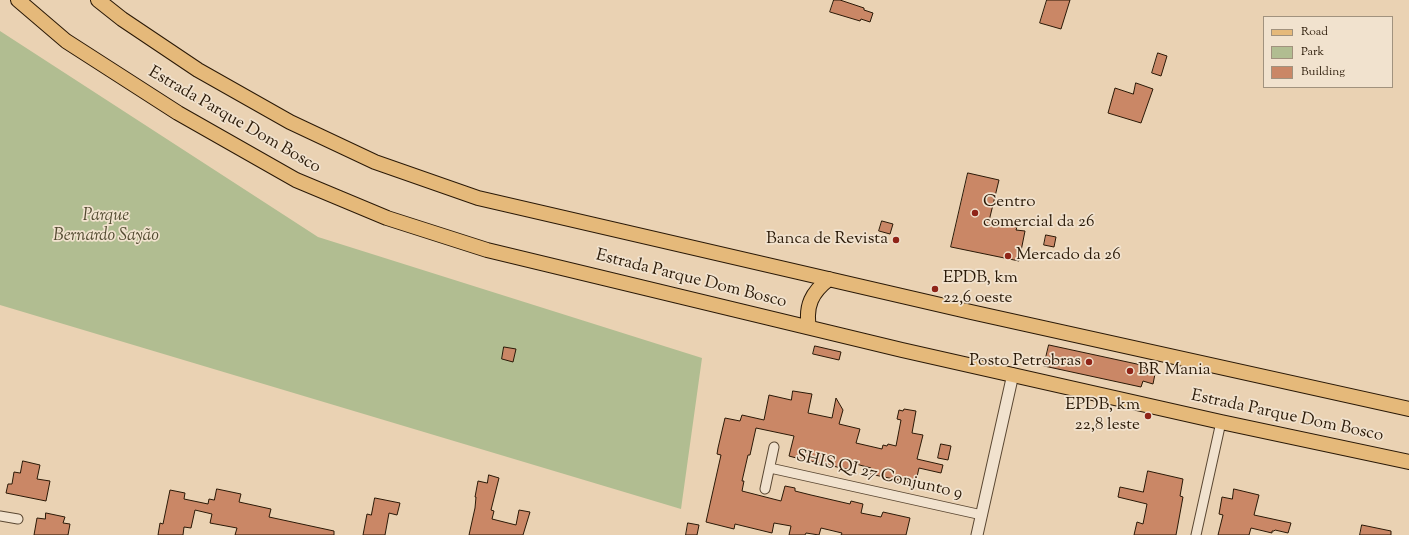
<!DOCTYPE html>
<html>
<head>
<meta charset="utf-8">
<style>
	body { margin:0 }
	#map { position:relative; width:1409px; height:535px; overflow:hidden; background:#ead2b3; font-family:"Sorts Mill Goudy",serif }
	canvas { display:block }
	.legend { position:absolute; left:1263px; top:16px; width:130px; height:72px; box-sizing:border-box; background:#f1e2ce; border:1px solid #a1927e; margin:0; padding:5px 7px; list-style:none; font-size:12px; color:#2a1907 }
	.legend li { display:flex; align-items:center; gap:8px; height:20px }
	.legend b { width:20px; border:1px solid #a1927e }
</style>
</head>
<body>
<div id="map">
<canvas width="1409" height="535"></canvas>
<ul class="legend">
<li><b style="height:5px;background:#e5b97a"></b>Road</li>
<li><b style="height:11px;background:#b1bd91"></b>Park</li>
<li><b style="height:11px;background:#ca8766"></b>Building</li>
</ul>
</div>
<script>
const c = document.querySelector('canvas').getContext('2d');
c.lineJoin = 'round';
function paint(path, color) { c.fillStyle = color; c.fill(path, 'evenodd'); }
function trace(path, color, width, dash) { c.strokeStyle = color; c.lineWidth = width; c.lineCap = dash ? 'butt' : 'round'; c.setLineDash(dash || []); c.stroke(path); }
function write(font, color, halo, rows, align = 'center') {
  c.font = font + ' "Sorts Mill Goudy",serif'; c.lineWidth = 3.5; c.setLineDash([]); c.textBaseline = 'middle'; c.strokeStyle = halo; c.fillStyle = color; for (const [text, x, y, turn = 0] of rows) {
    c.save(); c.translate(x, y); c.rotate((+turn || 0) * Math.PI / 180); c.textAlign = isNaN(turn) ? turn : align; if (halo) c.strokeText(text, 0, 0); c.fillText(text, 0, 0); c.restore();
  }
}
paint(new Path2D(`
	M 0,31 L 318,237 L 702,358 L 681,509 L 0,305 Z`), '#b1bd91');
const building = new Path2D(`
	M 834,0 L 840,0 L 864,8 L 864,10 L 873,13 L 870,22 L 861,19 L 860,21 L 830,12 Z
	M 1047,0 L 1070,0 L 1061,29 L 1040,23 Z
	M 1158,53 L 1167,56 L 1161,76 L 1152,73 Z
	M 1136,83 L 1153,89 L 1141,123 L 1108,113 L 1115,88 L 1133,94 Z
	M 968,173 L 999,180 L 989,221 L 1017,227 L 1016,230 L 1025,231 L 1019,261 L 951,247 Z
	M 882,221 L 893,224 L 890,234 L 879,231 Z
	M 1046,235 L 1056,237 L 1054,247 L 1044,245 Z
	M 1049,345 L 1146,366 L 1145,371 L 1155,374 L 1153,384 L 1143,381 L 1141,387 L 1044,366 Z
	M 815,346 L 841,352 L 839,360 L 813,354 Z
	M 504,347 L 516,349 L 513,362 L 502,359 Z
	M 793,391 L 812,394 L 808,413 L 832,418 L 836,398 L 843,410 L 839,424 L 860,429 L 856,443 L 882,449 L 883,445 L 887,446 L 888,444 L 896,446 L 901,420 L 897,419 L 899,410 L 903,411 L 904,409 L 916,411 L 912,433 L 923,435 L 917,459 L 943,465 L 941,473 L 919,468 L 916,481 L 915,480 L 915,483 L 908,482 L 870,474 L 871,468 L 852,463 L 851,470 L 800,459 L 789,456 L 794,436 L 756,428 L 750,455 L 748,455 L 742,481 L 744,481 L 742,491 L 781,501 L 785,486 L 795,488 L 795,491 L 811,495 L 850,504 L 851,501 L 863,504 L 861,513 L 881,517 L 883,512 L 910,518 L 906,535 L 841,535 L 842,533 L 821,528 L 819,535 L 806,533 L 805,535 L 789,535 L 791,526 L 774,523 L 772,533 L 735,524 L 734,529 L 706,522 L 721,455 L 717,454 L 718,448 L 725,418 L 740,421 L 742,415 L 764,420 L 769,395 L 791,400 Z
	M 941,444 L 951,446 L 948,460 L 938,458 Z
	M 23,461 L 40,465 L 37,479 L 50,481 L 46,501 L 6,493 L 8,484 L 12,484 L 14,472 L 20,473 Z
	M 1148,471 L 1183,479 L 1180,496 L 1183,497 L 1176,535 L 1134,535 L 1137,522 L 1143,524 L 1147,504 L 1118,497 L 1120,487 L 1143,492 Z
	M 489,475 L 499,478 L 491,510 L 494,511 L 492,519 L 516,525 L 519,510 L 530,512 L 523,535 L 469,535 L 475,508 L 476,497 L 475,497 L 478,481 L 487,483 Z
	M 217,489 L 241,494 L 239,502 L 271,509 L 269,517 L 334,531 L 334,535 L 235,535 L 237,528 L 210,523 L 212,514 L 195,510 L 191,528 L 184,527 L 183,535 L 158,535 L 160,523 L 163,524 L 170,490 L 185,493 L 184,499 L 208,504 L 209,499 L 214,500 Z
	M 1234,489 L 1259,495 L 1254,515 L 1291,523 L 1288,533 L 1275,530 L 1274,531 L 1272,531 L 1272,533 L 1251,528 L 1249,535 L 1218,535 L 1223,515 L 1219,514 L 1222,497 L 1232,499 Z
	M 375,498 L 400,503 L 397,515 L 389,513 L 385,535 L 363,535 L 367,514 L 371,515 Z
	M 46,513 L 65,517 L 63,523 L 70,524 L 68,535 L 34,535 L 37,518 L 45,519 Z
	M 688,523 L 699,525 L 697,535 L 686,535 Z
	M 1362,525 L 1391,531 L 1391,535 L 1360,535 Z`);
paint(building, '#ca8766');
trace(building, '#2a1907', 1);
const minor = new Path2D(`
	M 770,468 L 982,515
	M 765,489 L 774,447
	M 0,516 L 18,519
	M 1196,535 L 1221,422`);
const tertiary = new Path2D(`
	M 977,535 L 1013,374`);
const primary = new Path2D(`
	M 18,0 L 66,41 L 178,113 L 296,180 L 387,218 L 487,250 L 902,350 L 1221,422 L 1409,462
	M 98,0 L 122,19 L 198,70 L 290,122 L 375,162 L 478,198 L 971,312 L 1409,409
	M 809,327 C 805,306 812,292 829,279`);
trace(minor, '#5a4732', 11);
trace(tertiary, '#5a4732', 13);
trace(primary, '#2a1907', 16);
trace(minor, '#f1e2ce', 9);
trace(tertiary, '#f1e2ce', 11);
trace(primary, '#e5b97a', 14);
for (const [x, y, r, color] of [
	[975,213,4,"#8f2418"],
	[896,240,4,"#8f2418"],
	[1008,256,4,"#8f2418"],
	[935,289,4,"#8f2418"],
	[1089,362,4,"#8f2418"],
	[1130,371,4,"#8f2418"],
	[1148,416,4,"#8f2418"]
]) { const dot = new Path2D(); dot.arc(x, y, r, 0, 2 * Math.PI); c.fillStyle = color; c.fill(dot); trace(dot, '#f1e2ce', 1.5); }
write('17px', '#2a1907', '#f1e2ce', [
	["Estrada Parque Dom Bosco",234,121,30],
	["Estrada Parque Dom Bosco",691,280,14],
	["Estrada Parque Dom Bosco",1287,417,12],
	["SHIS QI 27 Conjunto 9",879,476,13]
]);
write('17px', '#2a1907', '#f1e2ce', [
	["Centro",983,203],
	["comercial da 26",983,223],
	["Banca de Revista",888,240,"right"],
	["Mercado da 26",1016,256],
	["EPDB, km",943,279],
	["22,6 oeste",943,299],
	["Posto Petrobras",1081,362,"right"],
	["BR Mania",1138,371],
	["EPDB, km",1140,406,"right"],
	["22,8 leste",1140,426,"right"]
], 'left');
write('italic 17px', '#524a30', '#f1e2ce', [
	["Parque",106,217],
	["Bernardo Sayão",106,237]
]);
</script>
</body>
</html>
